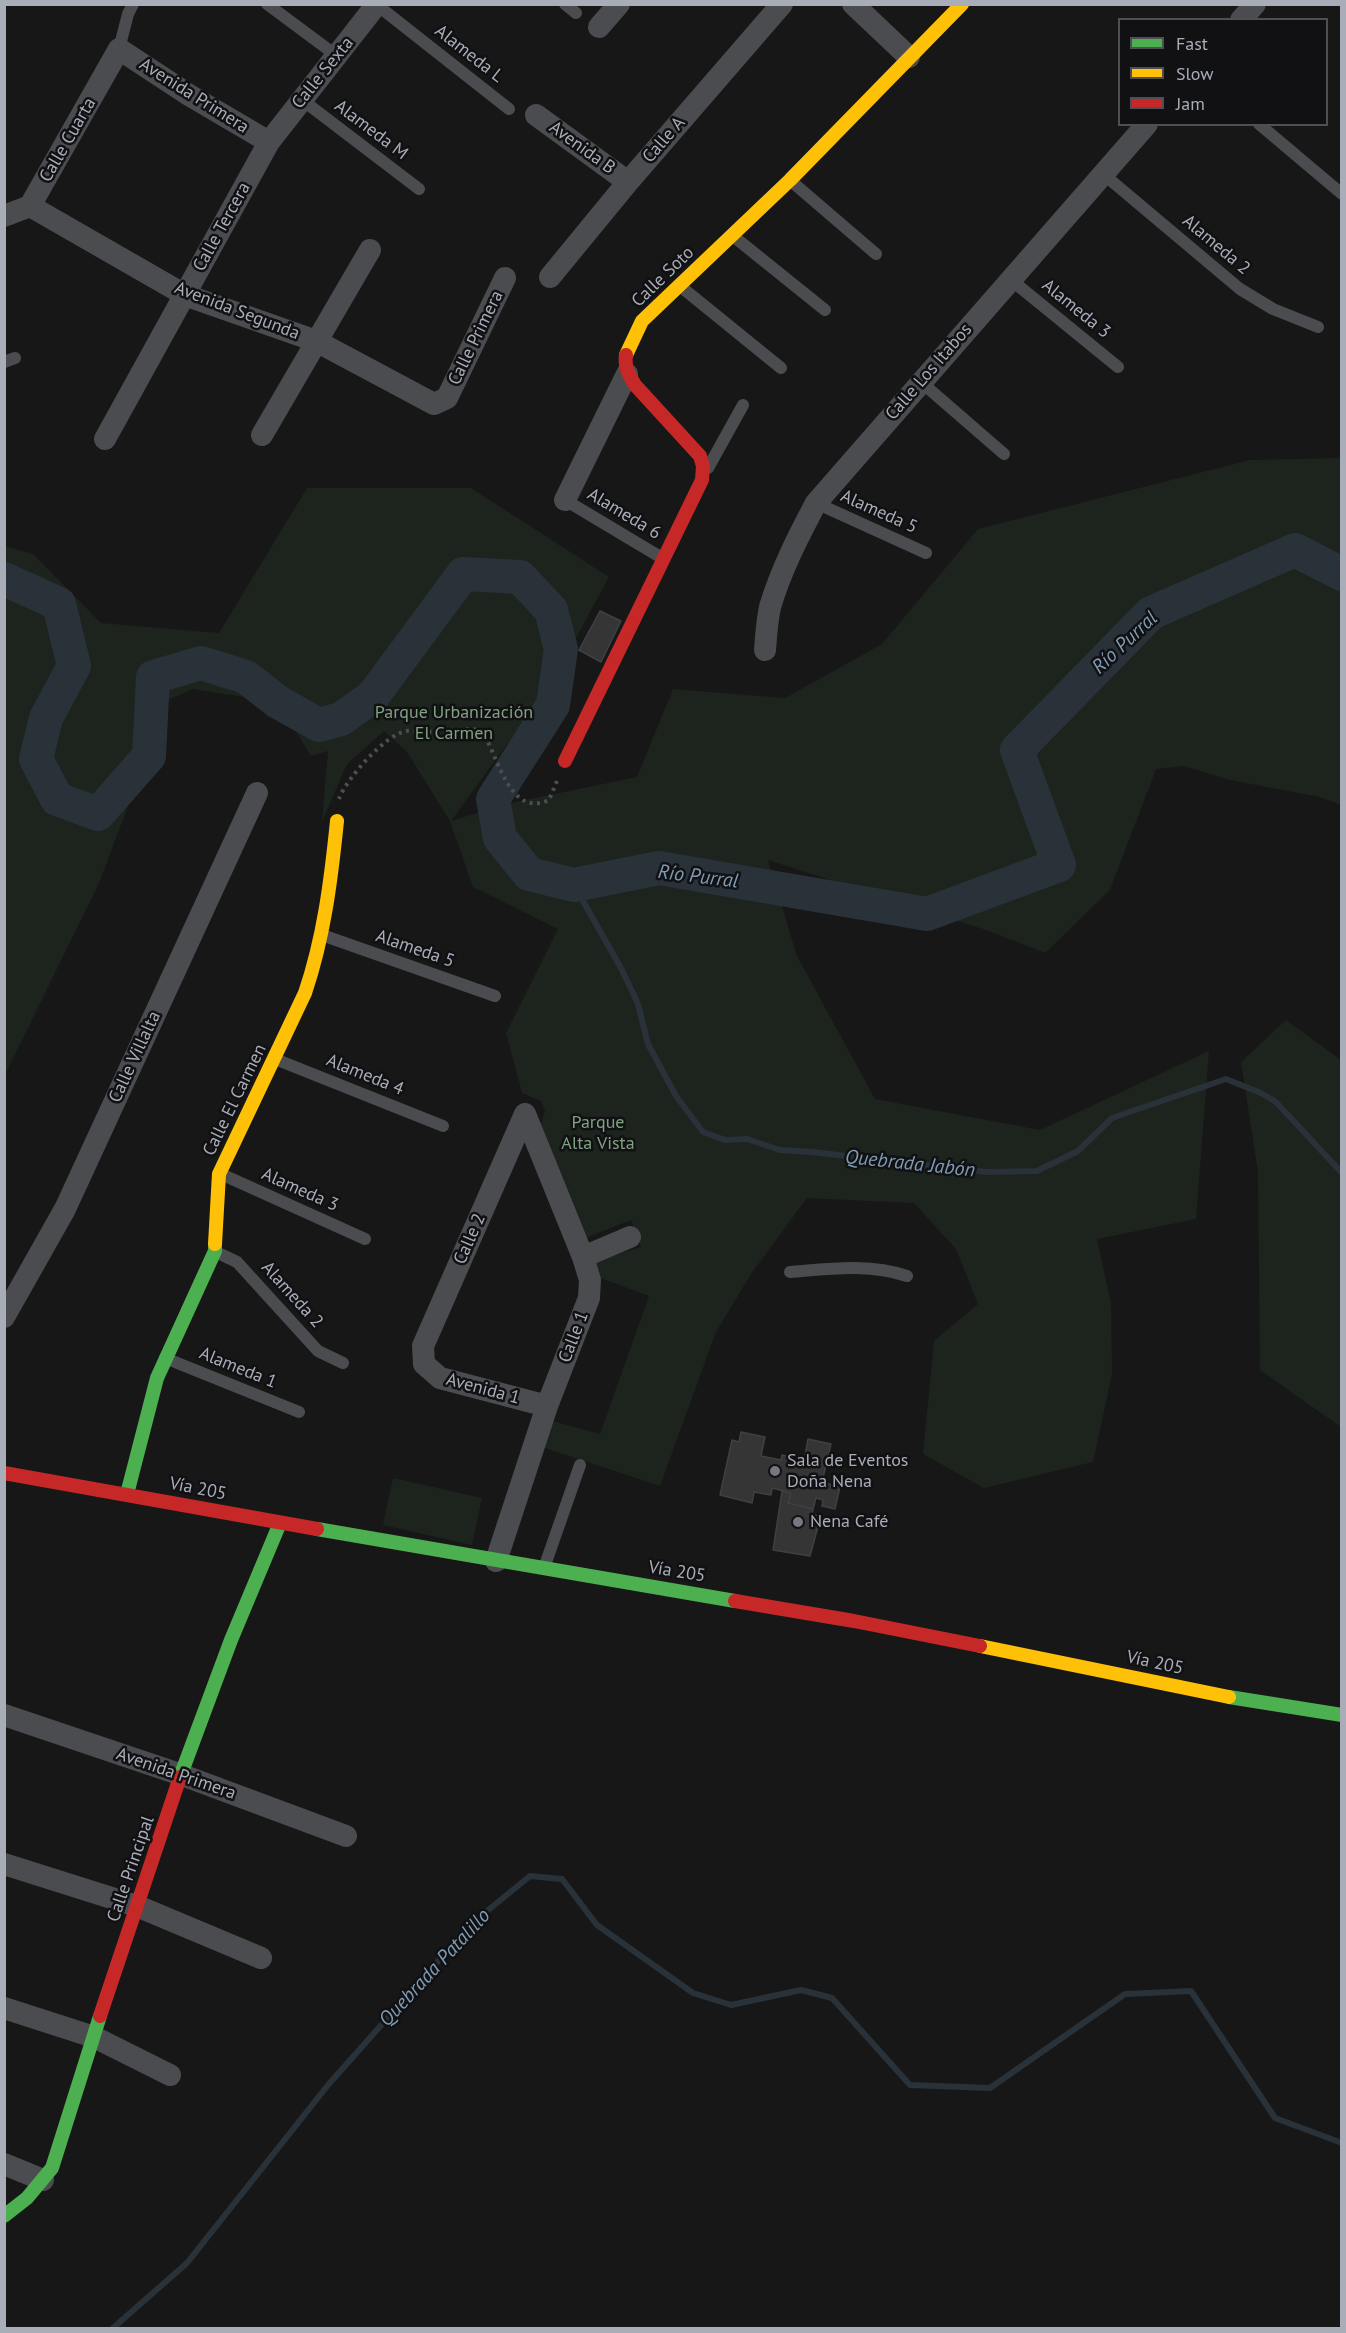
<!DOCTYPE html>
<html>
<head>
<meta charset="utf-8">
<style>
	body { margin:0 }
	#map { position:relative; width:1346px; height:2333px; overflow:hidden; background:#171717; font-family:"PT Sans",sans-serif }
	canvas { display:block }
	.frame { position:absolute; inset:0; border:6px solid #a8adb8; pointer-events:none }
	.legend { position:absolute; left:1118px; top:18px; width:210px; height:108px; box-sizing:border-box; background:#111113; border:2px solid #4d4f55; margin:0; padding:8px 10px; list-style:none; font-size:18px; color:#a8adb8 }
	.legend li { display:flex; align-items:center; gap:12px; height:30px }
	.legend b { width:30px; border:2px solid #4d4f55 }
</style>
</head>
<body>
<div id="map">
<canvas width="1346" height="2333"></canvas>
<div class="frame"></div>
<ul class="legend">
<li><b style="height:8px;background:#4caf50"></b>Fast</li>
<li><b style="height:8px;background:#ffc107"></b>Slow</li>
<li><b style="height:8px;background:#c62828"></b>Jam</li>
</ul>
</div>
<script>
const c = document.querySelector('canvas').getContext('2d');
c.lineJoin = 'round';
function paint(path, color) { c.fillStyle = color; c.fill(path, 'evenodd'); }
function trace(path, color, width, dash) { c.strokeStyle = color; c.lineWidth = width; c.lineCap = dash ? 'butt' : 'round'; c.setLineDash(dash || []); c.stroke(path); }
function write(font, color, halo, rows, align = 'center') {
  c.font = font + ' "PT Sans",sans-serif'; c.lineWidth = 5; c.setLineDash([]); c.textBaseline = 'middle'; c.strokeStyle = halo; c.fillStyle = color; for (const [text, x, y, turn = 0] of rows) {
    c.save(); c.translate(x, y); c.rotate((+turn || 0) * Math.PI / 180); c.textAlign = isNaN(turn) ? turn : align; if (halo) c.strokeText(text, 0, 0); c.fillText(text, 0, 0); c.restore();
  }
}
paint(new Path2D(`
	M 1341,458 L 1341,805 L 1320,797 L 1230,780 L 1184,766 L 1156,769 L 1110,890 L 1045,953 L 989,931 L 768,860 L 797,956 L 875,1099 L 1040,1130 L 1209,1051 L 1196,1219 L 1097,1239 L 1111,1303 L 1112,1374 L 1093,1462 L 984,1488 L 923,1454 L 934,1341 L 978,1304 L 956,1249 L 914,1203 L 807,1198 L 751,1274 L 716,1332 L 660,1486 L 545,1448 L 552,1421 L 600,1434 L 649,1296 L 595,1276 L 593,1262 L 641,1247 L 631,1220 L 583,1239 L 540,1127 L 545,1111 L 541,1101 L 522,1093 L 506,1033 L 558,929 L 473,887 L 450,821 L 407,752 L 384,731 L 347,764 L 322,822 L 328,751 L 311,756 L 278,702 L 192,689 L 168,700 L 99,883 L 5,1075 L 5,546 L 33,554 L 101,623 L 219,633 L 307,488 L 471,488 L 609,577 L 553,681 L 451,821 L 506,804 L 637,777 L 673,689 L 785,698 L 882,644 L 978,529 L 1250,460 Z
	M 1286,1020 L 1341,1060 L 1341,1427 L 1260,1370 L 1258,1172 L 1241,1062 Z
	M 393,1478 L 482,1498 L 472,1545 L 383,1525 Z`), '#1d241e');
trace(new Path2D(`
	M 574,885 L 622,970 L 638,1004 L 648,1044 L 676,1096 L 703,1132 L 725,1140 L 747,1139 L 780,1150 L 812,1152 L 987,1172 L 1037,1171 L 1078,1151 L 1112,1118 L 1226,1079 L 1261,1093 L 1276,1102 L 1342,1173
	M 113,2328 L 187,2263 L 328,2085 L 471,1924 L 530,1876 L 562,1879 L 597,1925 L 693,1993 L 731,2005 L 801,1990 L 832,1998 L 910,2085 L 990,2088 L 1125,1994 L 1191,1991 L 1275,2118 L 1342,2143`), '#2a3239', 6);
trace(new Path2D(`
	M 4,579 L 59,604 L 74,666 L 46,718 L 36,759 L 57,799 L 98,814 L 149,756 L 153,677 L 201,663 L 246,677 L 278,702 L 319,725 L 341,719 L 373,696 L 463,574 L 520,577 L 551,610 L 561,649 L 553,705 L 493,799 L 500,838 L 529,874 L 574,885 L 659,868 L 927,914 L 1059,865 L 1017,750 L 1151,613 L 1295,550 L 1342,574`), '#2a3239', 34);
const building = new Path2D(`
	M 600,611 L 621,621 L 601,662 L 579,650 Z
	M 741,1432 L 765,1437 L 761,1456 L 781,1460 L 782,1455 L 804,1460 L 808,1439 L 831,1444 L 822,1482 L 840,1487 L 835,1509 L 822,1506 L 823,1500 L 816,1498 L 813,1509 L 788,1503 L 791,1493 L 772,1488 L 771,1495 L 754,1492 L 752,1503 L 720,1495 L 732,1440 L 739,1442 Z
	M 782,1491 L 791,1493 L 788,1503 L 813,1509 L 812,1515 L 821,1515 L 810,1556 L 773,1550 Z`);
paint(building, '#353536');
trace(building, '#3f4043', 1.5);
trace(new Path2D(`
	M 339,799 C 346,779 385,735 406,731 C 412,730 419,732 425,732 C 444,731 462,728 481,730 C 498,753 508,819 549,800 L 557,781`), '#4d4e52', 4, [3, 4.5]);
trace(new Path2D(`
	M 267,4 L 337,56
	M 565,4 L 576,13
	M 377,5 L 509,109
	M 119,49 L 128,14 L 133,4
	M 301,99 L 419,189
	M 1259,124 L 1342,194
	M 1102,173 L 1240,289 L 1273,309 L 1318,327
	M 791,181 L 876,254
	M 733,236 L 825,310
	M 1010,279 L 1118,367
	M 680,286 L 781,368
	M 4,362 L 15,358
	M 921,382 L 1004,454
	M 708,468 L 743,405
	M 565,500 L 662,558
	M 816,503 L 926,553
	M 322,935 L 495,996
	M 275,1059 L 443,1126
	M 221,1174 L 365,1239
	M 216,1252 L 237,1262 L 318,1351 L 343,1363
	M 790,1272 C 828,1269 869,1263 907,1276
	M 165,1358 L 299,1412
	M 544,1568 L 580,1465`), '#4b4c50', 12);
trace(new Path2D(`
	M 853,4 L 909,57
	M 1241,20 L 1255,4
	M 599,27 L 619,4
	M 536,115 L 628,182
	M 30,206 L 185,295 L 316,341 L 434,404 L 447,398 L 505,278
	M 4,216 L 30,206 L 119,49 L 189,95 L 269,142
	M 550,277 L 628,182 L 782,4
	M 262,435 L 370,250
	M 105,439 L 269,142 L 377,4
	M 565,500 L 627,374
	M 765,650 C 766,636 767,621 770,607 C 781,570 798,537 816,503 L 1147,124
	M 525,1114 L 423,1346 L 424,1364 L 440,1378 L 547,1406
	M 583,1257 L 630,1237
	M 4,1317 L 65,1209 L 257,793
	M 496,1561 L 547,1406 L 589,1298 L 590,1280 L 583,1257 L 525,1114
	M 4,1715 L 182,1775 L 346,1836
	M 4,1864 L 137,1906 L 261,1958
	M 4,2008 L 94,2037 L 170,2075
	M 4,2164 L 43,2180`), '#4b4c50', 22);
trace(new Path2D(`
	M 127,1494 L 157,1378 L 215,1251 L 215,1244
	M 317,1529 L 735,1601
	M 1229,1697 L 1342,1715
	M 180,1777 L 231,1640 L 280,1523
	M 4,2216 L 27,2198 L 52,2168 L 100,2016`), '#4caf50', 14);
trace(new Path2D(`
	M 626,355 L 642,321 L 790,180 L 962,4
	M 215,1244 L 219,1174 L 305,993 C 324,937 331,880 337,821
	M 980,1646 L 1229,1697`), '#ffc107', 14);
trace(new Path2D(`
	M 565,761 L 702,480 L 703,466 L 700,456 L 635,385 C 629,375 624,367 626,355
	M 4,1473 L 317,1529
	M 735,1601 L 854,1621 L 980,1646
	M 100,2016 L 180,1777`), '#c62828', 14);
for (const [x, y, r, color] of [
	[775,1471,6,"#757880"],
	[798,1522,6,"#757880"]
]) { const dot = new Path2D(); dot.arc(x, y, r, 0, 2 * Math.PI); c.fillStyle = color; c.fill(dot); trace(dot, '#111113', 2); }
write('18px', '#a8adb8', '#111113', [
	["Alameda L",469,54,38],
	["Calle Sexta",323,73,-51],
	["Avenida Primera",194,96,32],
	["Alameda M",371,130,37],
	["Calle Cuarta",68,140,-60],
	["Calle A",664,140,-49],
	["Avenida B",582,148,36],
	["Calle Tercera",222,227,-61],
	["Alameda 2",1216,245,40],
	["Calle Soto",663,277,-44],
	["Alameda 3",1076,309,39],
	["Avenida Segunda",237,311,21],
	["Calle Primera",476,338,-64],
	["Calle Los Itabos",929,372,-49],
	["Alameda 5",879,512,24],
	["Alameda 6",624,514,31],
	["Alameda 5",415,949,19],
	["Calle Villalta",135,1057,-65],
	["Alameda 4",365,1075,22],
	["Calle El Carmen",235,1100,-64],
	["Alameda 3",300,1190,24],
	["Calle 2",470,1239,-66],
	["Alameda 2",292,1295,48],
	["Calle 1",574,1337,-69],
	["Alameda 1",238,1368,22],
	["Avenida 1",483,1389,15],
	["Vía 205",198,1489,11],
	["Vía 205",677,1572,9],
	["Vía 205",1155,1663,12],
	["Avenida Primera",176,1774,19],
	["Calle Principal",131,1869,-71]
]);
write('18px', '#7fa381', '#111113', [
	["Parque Urbanización",454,713],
	["El Carmen",454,734],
	["Parque",598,1123],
	["Alta Vista",598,1144]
]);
write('18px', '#a8adb8', '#111113', [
	["Sala de Eventos",787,1461],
	["Doña Nena",787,1482],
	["Nena Café",810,1522]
], 'left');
write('italic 20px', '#7f9bb3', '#111113', [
	["Río Purral",1125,643,-43],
	["Río Purral",698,877,7],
	["Quebrada Jabón",910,1164,6],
	["Quebrada Patalillo",435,1968,-47]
]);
</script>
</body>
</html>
